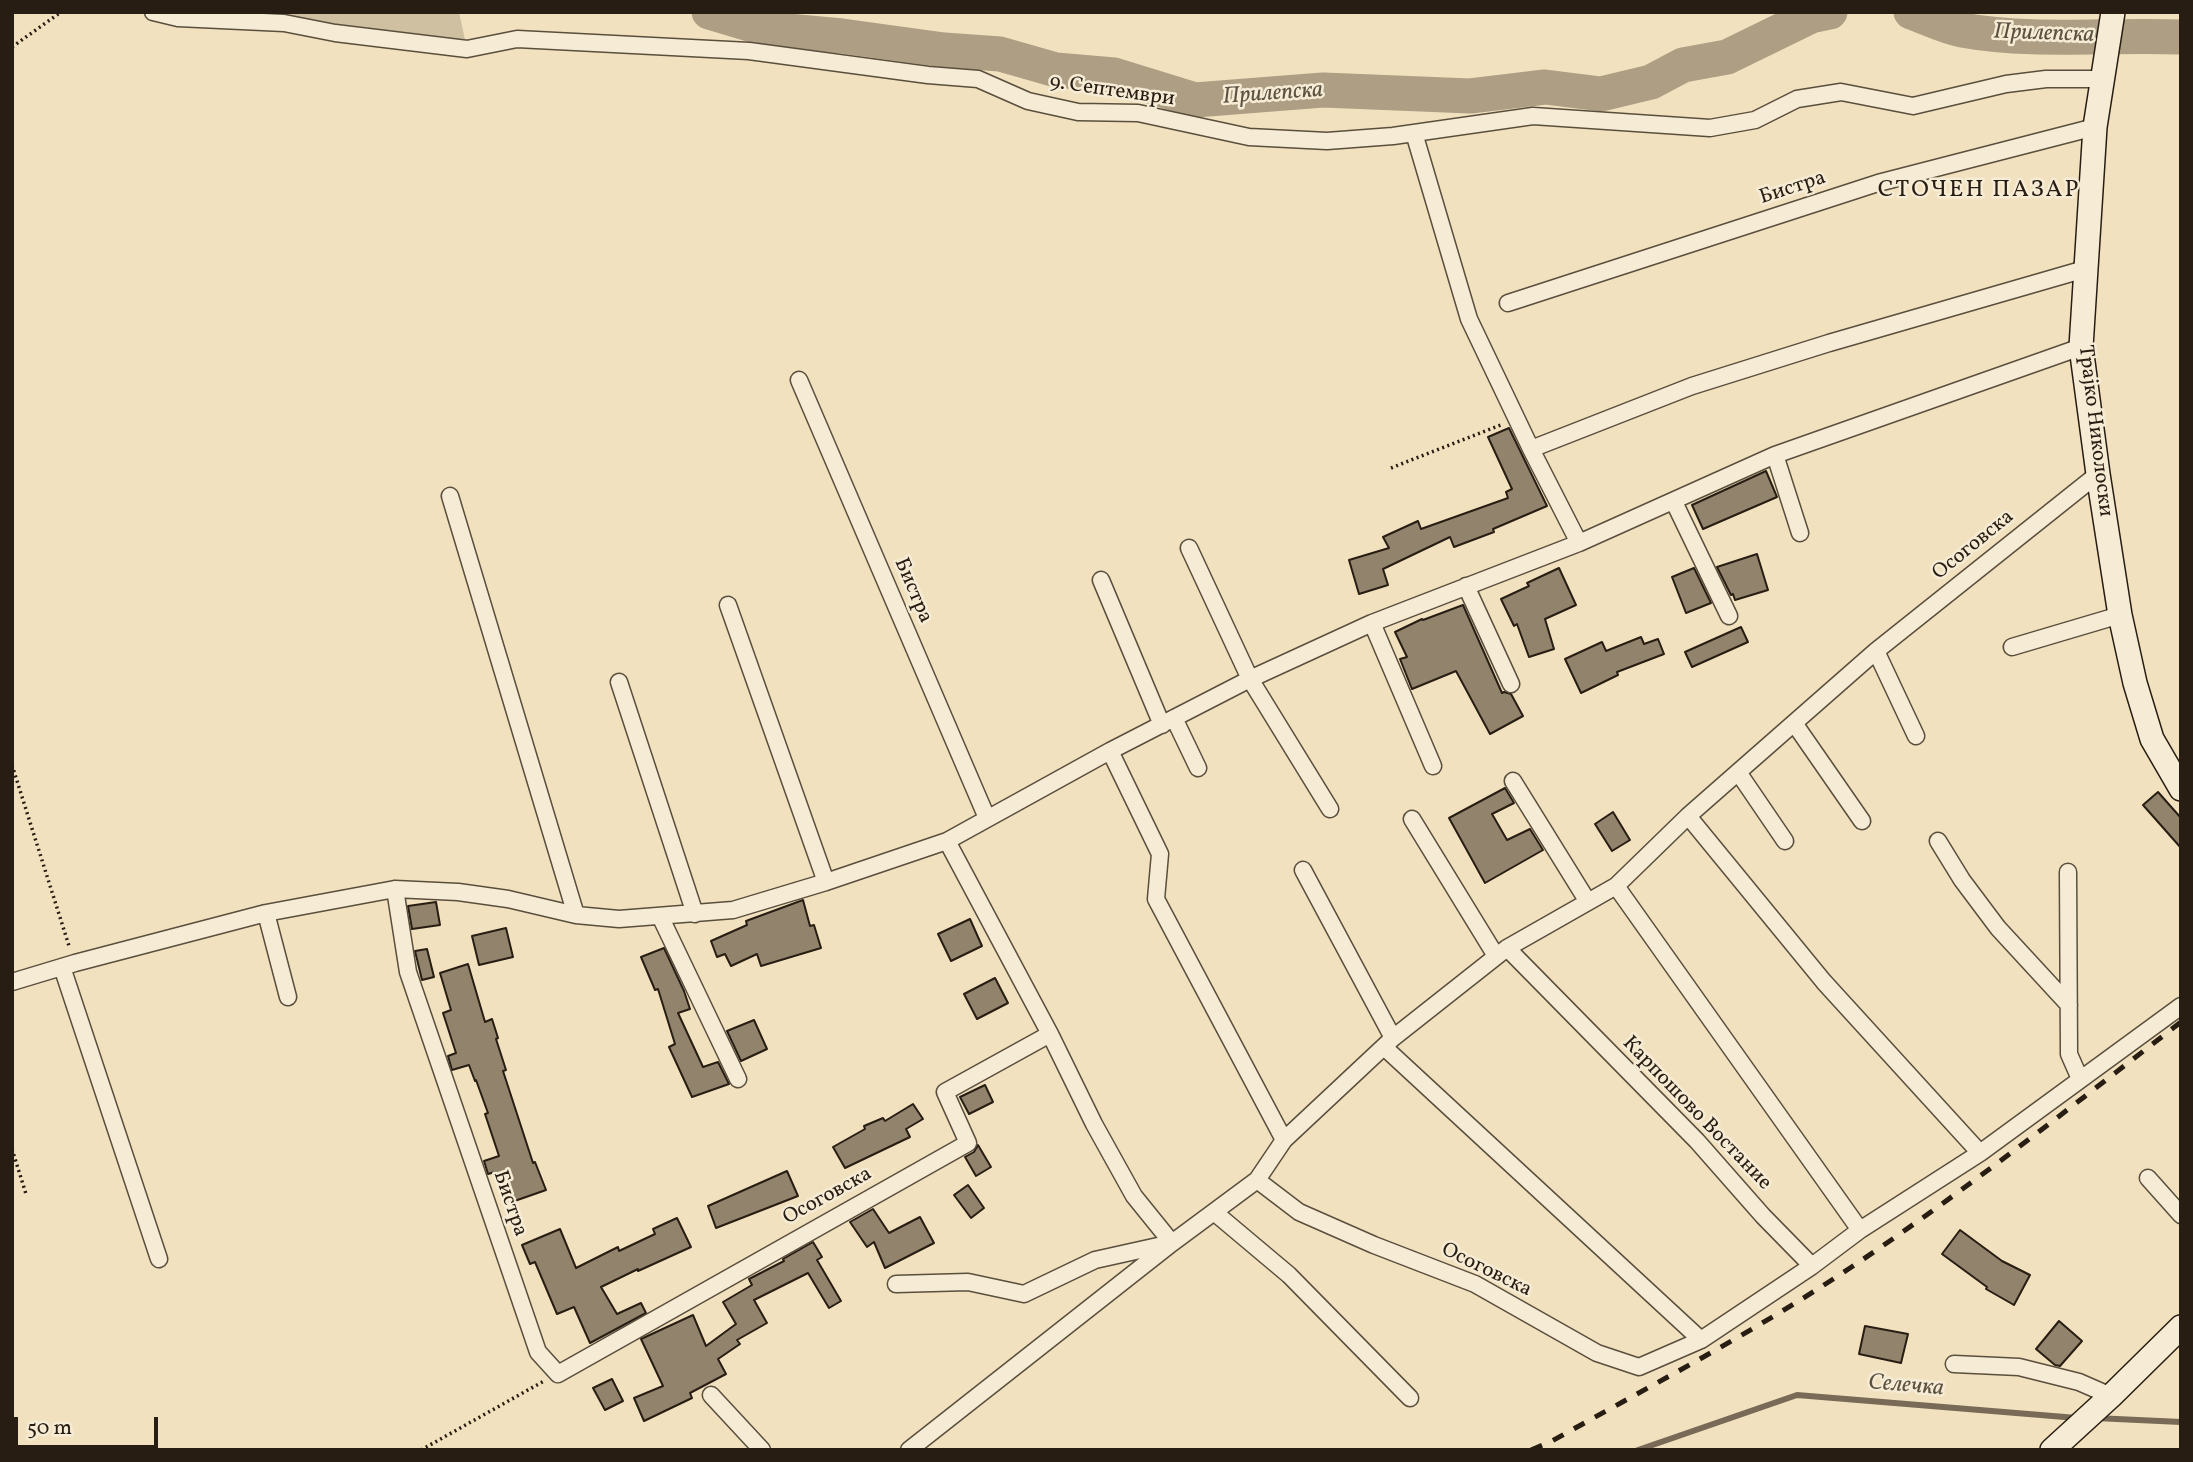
<!DOCTYPE html>
<html>
<head>
<meta charset="utf-8">
<style>
	body { margin:0 }
	#map { position:relative; width:2193px; height:1462px; overflow:hidden; background:#f1e1bf; font-family:Vollkorn,serif }
	canvas { display:block }
	.frame { position:absolute; inset:0; border:14px solid #281d12; pointer-events:none }
	.scale { position:absolute; left:14px; top:1417px; width:144px; height:32px; box-sizing:border-box; border:4px solid #281d12; border-top:0; padding-left:9px; font-size:21px; line-height:24px; white-space:nowrap; color:#281d12; -webkit-text-stroke:5px #f6ecd5; paint-order:stroke }
</style>
</head>
<body>
<div id="map">
<canvas width="2193" height="1462"></canvas>
<div class="frame"></div>
<div class="scale">50 m</div>
</div>
<script>
const c = document.querySelector('canvas').getContext('2d');
c.lineJoin = 'round';
function paint(path, color) { c.fillStyle = color; c.fill(path, 'evenodd'); }
function trace(path, color, width, dash) { c.strokeStyle = color; c.lineWidth = width; c.lineCap = dash ? 'butt' : 'round'; c.setLineDash(dash || []); c.stroke(path); }
function write(font, color, halo, rows, align = 'center') {
  c.font = font + ' Vollkorn,serif'; c.lineWidth = 5; c.setLineDash([]); c.textBaseline = 'middle'; c.strokeStyle = halo; c.fillStyle = color; for (const [text, x, y, turn = 0] of rows) {
    c.save(); c.translate(x, y); c.rotate((+turn || 0) * Math.PI / 180); c.textAlign = isNaN(turn) ? turn : align; if (halo) c.strokeText(text, 0, 0); c.fillText(text, 0, 0); c.restore();
  }
}
paint(new Path2D(`
	M 153,12 L 459,12 L 467,49 Z`), '#cfc0a2');
trace(new Path2D(`
	M 2095,1418 L 2181,1422
	M 1638,1450 L 1797,1395 L 2077,1418`), '#786a56', 6);
trace(new Path2D(`
	M 709,12 L 766,29 L 842,36 L 944,50 L 1000,54 L 1056,70 L 1114,75 L 1195,100 L 1323,90 L 1470,96 L 1545,87 L 1601,94 L 1651,82 L 1683,65 L 1727,57 L 1811,16 L 1830,12
	M 1911,12 C 1928,18 1945,27 1962,30 C 2034,43 2108,34 2181,37`), '#ad9e84', 35);
const building = new Path2D(`
	M 1509,428 L 1547,506 L 1493,529 L 1494,532 L 1454,547 L 1450,537 L 1383,569 L 1388,585 L 1359,594 L 1349,560 L 1389,548 L 1383,537 L 1418,521 L 1421,529 L 1508,498 L 1506,492 L 1512,489 L 1488,437 Z
	M 1766,471 L 1777,497 L 1703,529 L 1692,505 Z
	M 1757,554 L 1768,590 L 1735,600 L 1733,594 L 1731,595 L 1717,567 Z
	M 1559,568 L 1576,605 L 1545,619 L 1554,649 L 1529,657 L 1517,624 L 1514,626 L 1501,599 L 1529,586 L 1527,583 Z
	M 1694,568 L 1711,603 L 1686,613 L 1672,577 Z
	M 1463,605 L 1502,693 L 1504,692 L 1511,694 L 1523,716 L 1490,734 L 1456,671 L 1412,689 L 1400,659 L 1407,657 L 1395,632 L 1422,619 L 1423,620 Z
	M 1741,627 L 1748,642 L 1692,667 L 1685,652 Z
	M 1641,637 L 1644,644 L 1658,639 L 1664,654 L 1617,672 L 1618,675 L 1581,693 L 1565,659 L 1602,642 L 1606,651 Z
	M 1505,788 L 1514,803 L 1492,814 L 1507,840 L 1530,829 L 1543,850 L 1485,883 L 1449,818 Z
	M 2158,792 L 2181,818 L 2181,848 L 2143,805 Z
	M 1613,812 L 1630,840 L 1612,851 L 1595,824 Z
	M 803,900 L 810,926 L 814,925 L 821,948 L 761,966 L 757,954 L 731,966 L 725,954 L 717,957 L 711,941 L 747,925 L 746,921 Z
	M 436,902 L 440,925 L 412,929 L 408,906 Z
	M 970,919 L 982,946 L 951,961 L 938,934 Z
	M 506,928 L 513,957 L 479,965 L 472,936 Z
	M 664,948 L 684,991 L 690,1009 L 678,1013 L 703,1067 L 718,1062 L 729,1084 L 692,1097 L 669,1047 L 675,1044 L 658,989 L 655,990 L 641,957 Z
	M 427,949 L 434,977 L 422,980 L 415,951 Z
	M 468,964 L 485,1022 L 492,1019 L 498,1038 L 496,1039 L 506,1070 L 503,1071 L 533,1163 L 535,1162 L 546,1190 L 506,1204 L 495,1172 L 488,1174 L 484,1161 L 499,1156 L 485,1114 L 488,1113 L 476,1080 L 475,1081 L 469,1065 L 452,1070 L 448,1056 L 456,1053 L 443,1013 L 451,1010 L 440,973 Z
	M 995,978 L 1008,1003 L 977,1019 L 964,994 Z
	M 754,1020 L 767,1049 L 741,1061 L 727,1031 Z
	M 985,1085 L 993,1102 L 969,1114 L 960,1097 Z
	M 913,1104 L 923,1119 L 906,1129 L 910,1137 L 845,1168 L 833,1147 L 865,1129 L 864,1126 L 883,1118 L 885,1121 Z
	M 978,1145 L 991,1167 L 976,1176 L 965,1157 L 974,1152 Z
	M 787,1171 L 798,1196 L 716,1228 L 708,1206 Z
	M 968,1185 L 984,1208 L 971,1218 L 954,1195 Z
	M 873,1209 L 889,1233 L 920,1217 L 934,1243 L 885,1268 L 874,1242 L 867,1247 L 850,1222 Z
	M 677,1218 L 691,1247 L 638,1271 L 638,1269 L 601,1287 L 617,1314 L 641,1303 L 646,1313 L 590,1343 L 574,1307 L 557,1314 L 535,1262 L 530,1264 L 522,1245 L 560,1229 L 576,1268 L 618,1247 L 619,1251 L 655,1234 L 653,1229 Z
	M 1960,1230 L 2002,1261 L 2030,1275 L 2014,1305 L 1986,1289 L 1987,1287 L 1942,1254 Z
	M 813,1242 L 822,1257 L 817,1260 L 841,1301 L 829,1308 L 808,1273 L 754,1300 L 767,1323 L 737,1340 L 740,1344 L 718,1359 L 726,1374 L 690,1393 L 692,1398 L 644,1421 L 634,1398 L 663,1386 L 641,1339 L 693,1315 L 706,1346 L 736,1324 L 723,1302 L 752,1285 L 749,1279 L 784,1261 L 783,1259 Z
	M 2059,1321 L 2082,1341 L 2060,1366 L 2055,1365 L 2036,1349 Z
	M 1865,1326 L 1908,1334 L 1901,1363 L 1859,1354 Z
	M 612,1379 L 623,1401 L 605,1410 L 593,1388 Z`);
paint(building, '#91836c');
trace(building, '#281d12', 2);
const minor = new Path2D(`
	M 153,12 L 178,18 L 284,23 L 335,33 L 467,49 L 517,39 L 749,51 L 928,75 L 978,79 L 1028,101 L 1078,112 L 1138,113 L 1249,137 L 1327,141 L 1393,136 L 1533,116 L 1710,128 L 1755,120 L 1797,99 L 1841,92 L 1913,106 L 2006,84 L 2046,79 L 2104,79
	M 1414,133 L 1469,319 L 1531,449 L 1579,543
	M 1508,303 L 1878,183 L 2095,127
	M 799,380 L 987,818
	M 1531,449 L 1692,386 L 1829,343 L 2085,269
	M 1775,455 L 1800,533
	M 450,496 L 576,915
	M 1674,502 L 1729,616
	M 1189,548 L 1250,679 L 1330,809
	M 1101,580 L 1162,725
	M 1466,586 L 1511,684
	M 728,605 L 826,882
	M 1372,623 L 1433,766
	M 2012,647 L 2120,615
	M 1876,651 L 1916,736
	M 619,682 L 695,914
	M 1174,718 L 1198,768
	M 1794,723 L 1862,821
	M 1110,751 L 1160,854 L 1156,899 L 1284,1140
	M 1738,772 L 1785,841
	M 1513,781 L 1588,902
	M 1688,816 L 1824,982 L 1980,1153
	M 1412,819 L 1496,956
	M 947,841 L 1050,1034 L 1094,1124 L 1134,1196 L 1172,1243
	M 1938,841 L 1962,880 L 1998,928 L 2069,1005
	M 1303,870 L 1393,1038
	M 2068,872 L 2069,1054 L 2080,1079
	M 1616,886 L 1860,1230
	M 395,889 L 408,972 L 538,1352 L 558,1374 L 968,1143 L 945,1092 L 1050,1034
	M 266,913 L 288,997
	M 660,916 L 738,1079
	M 1507,948 L 1697,1141 L 1763,1216 L 1812,1266
	M 62,967 L 159,1259
	M 12,982 L 75,963 L 266,913 L 395,889 L 458,892 L 508,899 L 576,915 L 619,919 L 733,910 L 826,882 L 947,841 L 1110,751 L 1250,679 L 1372,623 L 1579,543 L 1775,455 L 2081,347
	M 1384,1047 L 1701,1340
	M 2148,1178 L 2181,1215
	M 1257,1180 L 1299,1212 L 1374,1245 L 1475,1284 L 1597,1353 L 1639,1367 L 1701,1340 L 1812,1266 L 1860,1230 L 1980,1153 L 2181,1006
	M 1214,1212 L 1289,1275 L 1410,1398
	M 896,1284 L 968,1282 L 1024,1294 L 1095,1260 L 1167,1244
	M 1954,1364 L 2019,1367 L 2079,1382 L 2111,1396
	M 711,1395 L 762,1450
	M 909,1450 L 1172,1243 L 1257,1180 L 1284,1140 L 1393,1038 L 1507,948 L 1616,886 L 1688,816 L 1876,651 L 2098,474`);
const secondary = new Path2D(`
	M 2113,12 L 2095,127 L 2081,347 L 2098,474 L 2120,615 L 2135,683 L 2152,739 L 2181,789
	M 2052,1450 L 2111,1396 L 2181,1327`);
trace(minor, '#5a4e3d', 19);
trace(secondary, '#281d12', 26);
trace(new Path2D(`
	M 12,47 L 61,12
	M 1391,468 L 1503,424
	M 12,765 L 69,946
	M 12,1149 L 26,1194
	M 421,1450 L 544,1381`), '#281d12', 3.5, [2, 3.5]);
trace(minor, '#f6ecd5', 16);
trace(secondary, '#f6ecd5', 23);
trace(new Path2D(`
	M 1531,1450 L 1552,1441 C 1652,1385 1754,1332 1850,1268 C 1964,1192 2072,1106 2181,1022`), '#281d12', 5, [12, 12]);
write('21px', '#281d12', '#f6ecd5', [
	["9. Септември",1112,92,8],
	["Бистра",1793,189,-18],
	["Трајко Николоски",2094,431,83],
	["Осоговска",1974,546,-39],
	["Бистра",912,591,67],
	["Карпошово Востание",1696,1114,46],
	["Осоговска",828,1197,-29],
	["Бистра",509,1204,71],
	["Осоговска",1486,1271,26]
]);
write('italic 23px', '#5d5140', '#f6ecd5', [
	["Прилепска",2044,35,2],
	["Прилепска",1273,95,-4],
	["Селечка",1906,1387,5]
]);
c.letterSpacing = '2px';
write('24px', '#281d12', '#f6ecd5', [
	["СТОЧЕН ПАЗАР",1979,192]
]);
c.letterSpacing = '0px';
</script>
</body>
</html>
